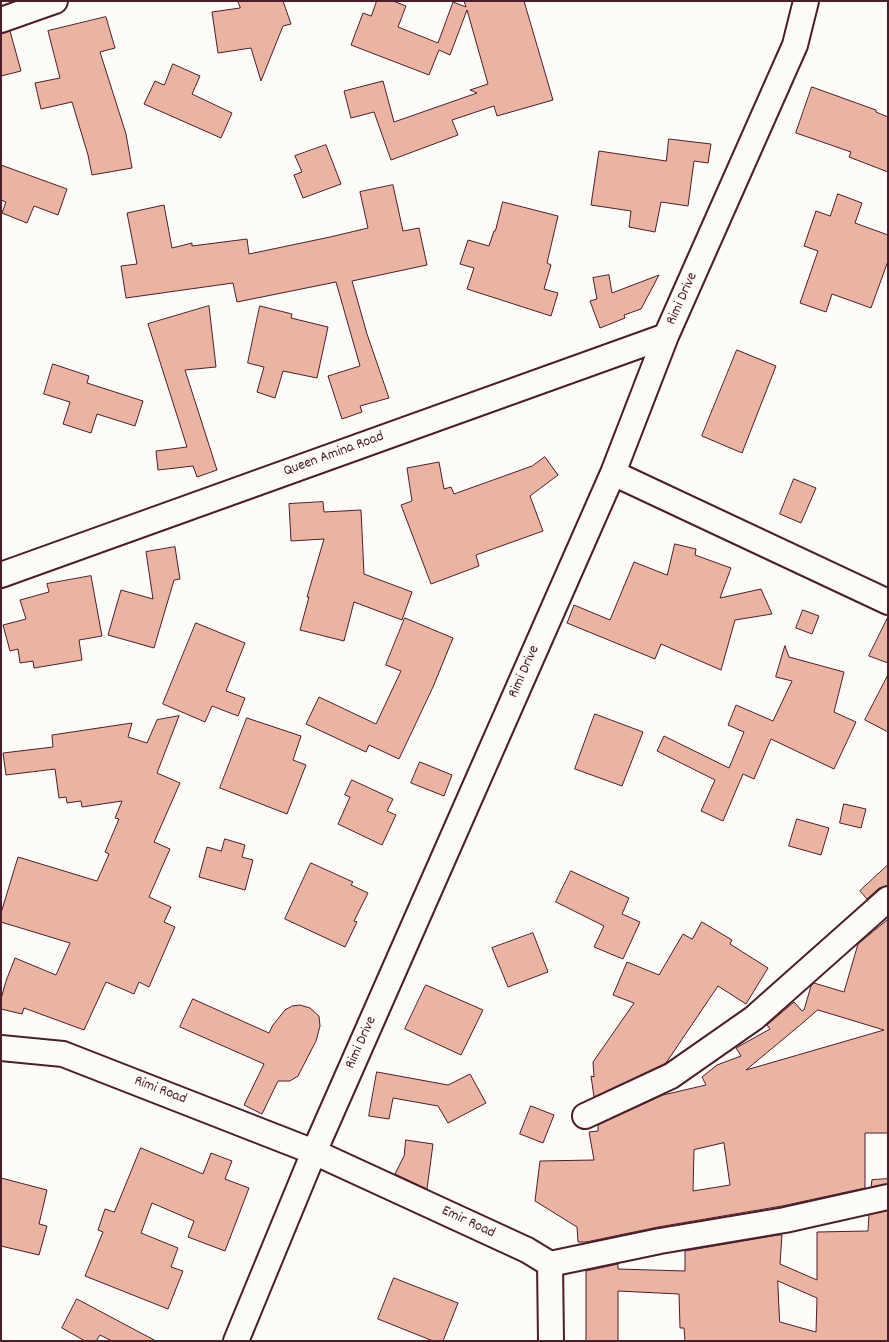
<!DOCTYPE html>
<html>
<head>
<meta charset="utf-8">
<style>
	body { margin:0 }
	#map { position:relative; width:889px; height:1342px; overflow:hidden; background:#fdfcf7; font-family:Dekko,sans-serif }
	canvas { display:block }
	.frame { position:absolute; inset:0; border:2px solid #4a1f2b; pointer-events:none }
</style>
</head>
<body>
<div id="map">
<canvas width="889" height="1342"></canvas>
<div class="frame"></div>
</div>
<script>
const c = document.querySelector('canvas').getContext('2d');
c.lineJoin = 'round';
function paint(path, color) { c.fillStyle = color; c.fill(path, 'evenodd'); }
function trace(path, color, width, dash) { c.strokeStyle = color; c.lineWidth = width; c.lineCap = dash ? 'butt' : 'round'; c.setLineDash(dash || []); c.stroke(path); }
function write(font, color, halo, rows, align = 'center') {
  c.font = font + ' Dekko,sans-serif'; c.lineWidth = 4; c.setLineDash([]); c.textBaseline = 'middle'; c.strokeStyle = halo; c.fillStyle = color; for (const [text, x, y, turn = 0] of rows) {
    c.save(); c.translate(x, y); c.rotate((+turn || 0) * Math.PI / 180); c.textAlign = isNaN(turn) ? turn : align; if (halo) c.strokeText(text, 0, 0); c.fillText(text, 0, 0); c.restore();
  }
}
const building = new Path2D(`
	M 238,1 L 283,1 L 291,24 L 283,26 L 261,81 L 251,48 L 218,53 L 212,12 L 240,8 Z
	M 377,1 L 393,1 L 406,6 L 398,27 L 438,43 L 453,2 L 466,7 L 464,1 L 524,1 L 553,100 L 497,116 L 494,106 L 452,120 L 458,135 L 391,160 L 374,112 L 351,118 L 344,91 L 383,81 L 394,122 L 477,93 L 470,90 L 488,84 L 467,10 L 450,55 L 439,50 L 429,75 L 351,45 L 363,13 L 371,16 Z
	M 106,17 L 115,48 L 100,52 L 126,134 L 132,168 L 92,175 L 88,155 L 72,102 L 41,109 L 35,83 L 60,78 L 48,31 Z
	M 10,31 L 21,71 L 1,76 L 1,33 Z
	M 173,64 L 200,76 L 192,94 L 232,113 L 221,138 L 144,104 L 155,81 L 164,85 Z
	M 812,87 L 876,110 L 876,112 L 888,117 L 888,172 L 849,157 L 851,152 L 796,133 Z
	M 669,139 L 711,144 L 708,163 L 694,161 L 688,206 L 661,202 L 655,232 L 629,227 L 631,211 L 591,205 L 599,151 L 666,161 Z
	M 326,145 L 341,184 L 303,198 L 294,175 L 302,172 L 295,156 Z
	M 1,165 L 67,189 L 58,215 L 34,206 L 27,223 L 2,213 L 6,202 L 1,200 Z
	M 393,185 L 403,231 L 419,228 L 427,265 L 352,281 L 367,334 L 389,398 L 360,406 L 362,412 L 342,419 L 328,376 L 360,366 L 336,282 L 237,302 L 233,283 L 126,298 L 121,266 L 137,264 L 127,213 L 164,205 L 172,248 L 192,243 L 192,246 L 247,239 L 249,254 L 330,237 L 368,228 L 360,192 Z
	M 838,194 L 862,203 L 855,223 L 888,235 L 888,261 L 871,308 L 832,294 L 826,312 L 800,303 L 818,251 L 804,246 L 816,211 L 830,216 Z
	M 503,202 L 558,216 L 547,263 L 551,265 L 544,289 L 558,293 L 551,316 L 467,289 L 474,268 L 460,264 L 468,240 L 489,246 L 494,231 L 495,231 Z
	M 609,275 L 612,293 L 659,275 L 641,309 L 624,315 L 625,318 L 600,328 L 590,301 L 597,299 L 593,278 Z
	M 209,306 L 216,367 L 185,370 L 217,470 L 197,477 L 193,466 L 158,470 L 156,451 L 187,447 L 148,324 Z
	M 260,306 L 292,314 L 291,318 L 328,327 L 317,378 L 283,371 L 275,398 L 257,392 L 264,367 L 248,363 Z
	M 737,350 L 776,366 L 742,453 L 702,436 Z
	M 53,364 L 89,376 L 87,383 L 143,401 L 135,426 L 97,414 L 91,433 L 63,424 L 70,402 L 44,394 Z
	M 545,457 L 558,475 L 530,496 L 543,531 L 476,555 L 479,566 L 431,584 L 401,505 L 412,501 L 407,468 L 439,462 L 444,489 L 451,487 L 454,494 L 532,466 Z
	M 794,479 L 816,488 L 801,523 L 780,514 Z
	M 323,502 L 324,512 L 361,510 L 364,574 L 412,592 L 402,620 L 354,602 L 344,641 L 300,630 L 309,597 L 307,597 L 324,539 L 291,541 L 289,504 Z
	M 675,544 L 696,549 L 695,555 L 731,568 L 720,598 L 761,589 L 772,614 L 735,620 L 721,670 L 661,644 L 655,659 L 567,623 L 574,605 L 610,620 L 634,562 L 667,575 Z
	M 175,547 L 180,579 L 174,580 L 154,648 L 108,635 L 121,590 L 153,599 L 146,552 Z
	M 91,576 L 102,636 L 79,640 L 82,660 L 34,668 L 33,661 L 20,663 L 18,649 L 10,651 L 3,625 L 26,619 L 20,600 L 49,592 L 47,584 Z
	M 803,610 L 819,616 L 812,634 L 796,628 Z
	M 888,617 L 888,663 L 869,656 Z
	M 405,618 L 453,638 L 433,687 L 399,759 L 369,745 L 366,752 L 306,724 L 319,697 L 376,724 L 401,671 L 386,665 Z
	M 196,623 L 245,643 L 226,691 L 245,698 L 238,716 L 212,706 L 205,722 L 163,704 Z
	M 785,646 L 789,657 L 844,672 L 834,712 L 856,722 L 834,769 L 771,739 L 754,779 L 743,774 L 723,821 L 701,811 L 715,780 L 657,751 L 664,736 L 729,768 L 744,732 L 728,725 L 736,705 L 773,721 L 792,681 L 776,677 Z
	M 888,675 L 888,732 L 865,720 Z
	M 595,714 L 643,732 L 622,786 L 575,769 Z
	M 179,716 L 157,773 L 180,783 L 154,842 L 170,849 L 149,897 L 171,907 L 164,922 L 175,927 L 149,987 L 139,982 L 134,994 L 106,982 L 84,1030 L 24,1008 L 22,1014 L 1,1009 L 1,999 L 6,981 L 15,958 L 56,975 L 70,943 L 1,922 L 1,913 L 18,857 L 97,881 L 109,854 L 105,852 L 119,819 L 115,818 L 122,801 L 82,807 L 81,801 L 67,803 L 66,797 L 59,798 L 55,769 L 6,775 L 3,753 L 53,747 L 52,735 L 132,723 L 128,737 L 147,743 L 157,720 Z
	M 247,718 L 301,736 L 293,760 L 306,765 L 287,814 L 220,788 Z
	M 420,762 L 452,775 L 444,796 L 411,783 Z
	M 352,780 L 393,799 L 387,811 L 396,815 L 382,845 L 338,824 L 350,797 L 345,795 Z
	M 844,804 L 866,809 L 861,828 L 840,823 Z
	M 797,819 L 829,828 L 821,855 L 789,846 Z
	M 225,839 L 245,845 L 242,857 L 253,860 L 245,890 L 199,877 L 207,847 L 221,851 Z
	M 311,863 L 353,882 L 351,885 L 368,893 L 354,921 L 357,922 L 345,947 L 285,919 Z
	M 888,865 L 888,886 L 879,888 L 867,899 L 860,891 Z
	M 571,871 L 629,898 L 622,914 L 640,922 L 623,959 L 594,947 L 604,926 L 556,902 Z
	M 888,918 L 888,1133 L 865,1133 L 865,1188 L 782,1206 L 658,1227 L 586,1242 L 578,1242 L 577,1227 L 535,1201 L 540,1161 L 594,1160 L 589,1132 L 598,1131 L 598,1125 L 663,1095 L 706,1085 L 702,1077 L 717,1065 L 741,1056 L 736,1048 L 770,1029 L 767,1025 L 794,1002 L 802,1011 L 804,1010 L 811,986 L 814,983 L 844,992 L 858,944 L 887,920 ZM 818,1010 L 884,1030 L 746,1070 L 799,1026 ZM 724,1143 L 730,1185 L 693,1191 L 694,1150 Z
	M 702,922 L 732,940 L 730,944 L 768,968 L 746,1004 L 718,986 L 666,1063 L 594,1097 L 591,1076 L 594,1077 L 593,1062 L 634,1003 L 613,995 L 627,962 L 659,975 L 683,934 L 692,939 Z
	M 533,933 L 548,972 L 508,987 L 492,948 Z
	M 426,985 L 483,1010 L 461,1055 L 405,1029 Z
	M 193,999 L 269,1033 L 273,1025 L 285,1010 L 292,1006 L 300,1005 L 310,1008 L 319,1016 L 320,1026 L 316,1041 L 298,1076 L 290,1081 L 278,1081 L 262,1114 L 244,1105 L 264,1064 L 180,1027 Z
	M 377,1072 L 448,1085 L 470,1074 L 486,1103 L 448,1123 L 438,1106 L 393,1098 L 389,1119 L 369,1116 Z
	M 531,1106 L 554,1115 L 543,1143 L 520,1134 Z
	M 406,1140 L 433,1144 L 427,1189 L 395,1174 L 404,1156 Z
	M 141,1148 L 203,1174 L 211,1153 L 232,1161 L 225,1179 L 249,1188 L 225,1251 L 188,1237 L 194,1221 L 152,1203 L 141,1233 L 178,1248 L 171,1267 L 183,1271 L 168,1309 L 85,1276 L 103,1232 L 98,1230 L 105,1209 L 114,1212 Z
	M 1,1178 L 47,1190 L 39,1224 L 47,1226 L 39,1255 L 1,1246 Z
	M 888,1179 L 888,1184 L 871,1187 L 872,1180 Z
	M 888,1211 L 888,1341 L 685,1341 L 684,1328 L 680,1328 L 679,1294 L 618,1291 L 618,1341 L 586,1341 L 586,1271 L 618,1264 L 618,1269 L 685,1271 L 685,1251 L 778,1235 L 782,1235 L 780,1264 L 817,1280 L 817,1232 L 868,1231 L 869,1215 ZM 778,1281 L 817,1298 L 816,1332 L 780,1322 Z
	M 394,1278 L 458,1303 L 443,1341 L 433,1341 L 378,1319 Z
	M 77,1299 L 156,1341 L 112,1341 L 100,1335 L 96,1341 L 85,1341 L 62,1328 Z`);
paint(building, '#ebb3a1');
trace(building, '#4a1f2b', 1);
const minor = new Path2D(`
	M 1,20 L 55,1
	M 613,473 L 888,602
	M 1,575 L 666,336
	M 1,1048 L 63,1054 L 314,1152 L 527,1250 L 550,1264 L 551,1341
	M 585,1116 L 671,1076 L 754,1018 L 888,899
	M 550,1264 L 660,1241 L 785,1220 L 888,1197
	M 236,1341 L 314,1152 L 613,473 L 666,336 L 795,45 L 806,1`);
trace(minor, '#4a1f2b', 28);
trace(minor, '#fdfcf7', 24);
write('15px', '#4a1f2b', '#fdfcf7', [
	["Rimi Drive",683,299,-66],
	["Queen Amina Road",334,455,-20],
	["Rimi Drive",525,672,-66],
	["Rimi Drive",362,1043,-66],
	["Rimi Road",160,1091,21],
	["Emir Road",468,1223,25]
]);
</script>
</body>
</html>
